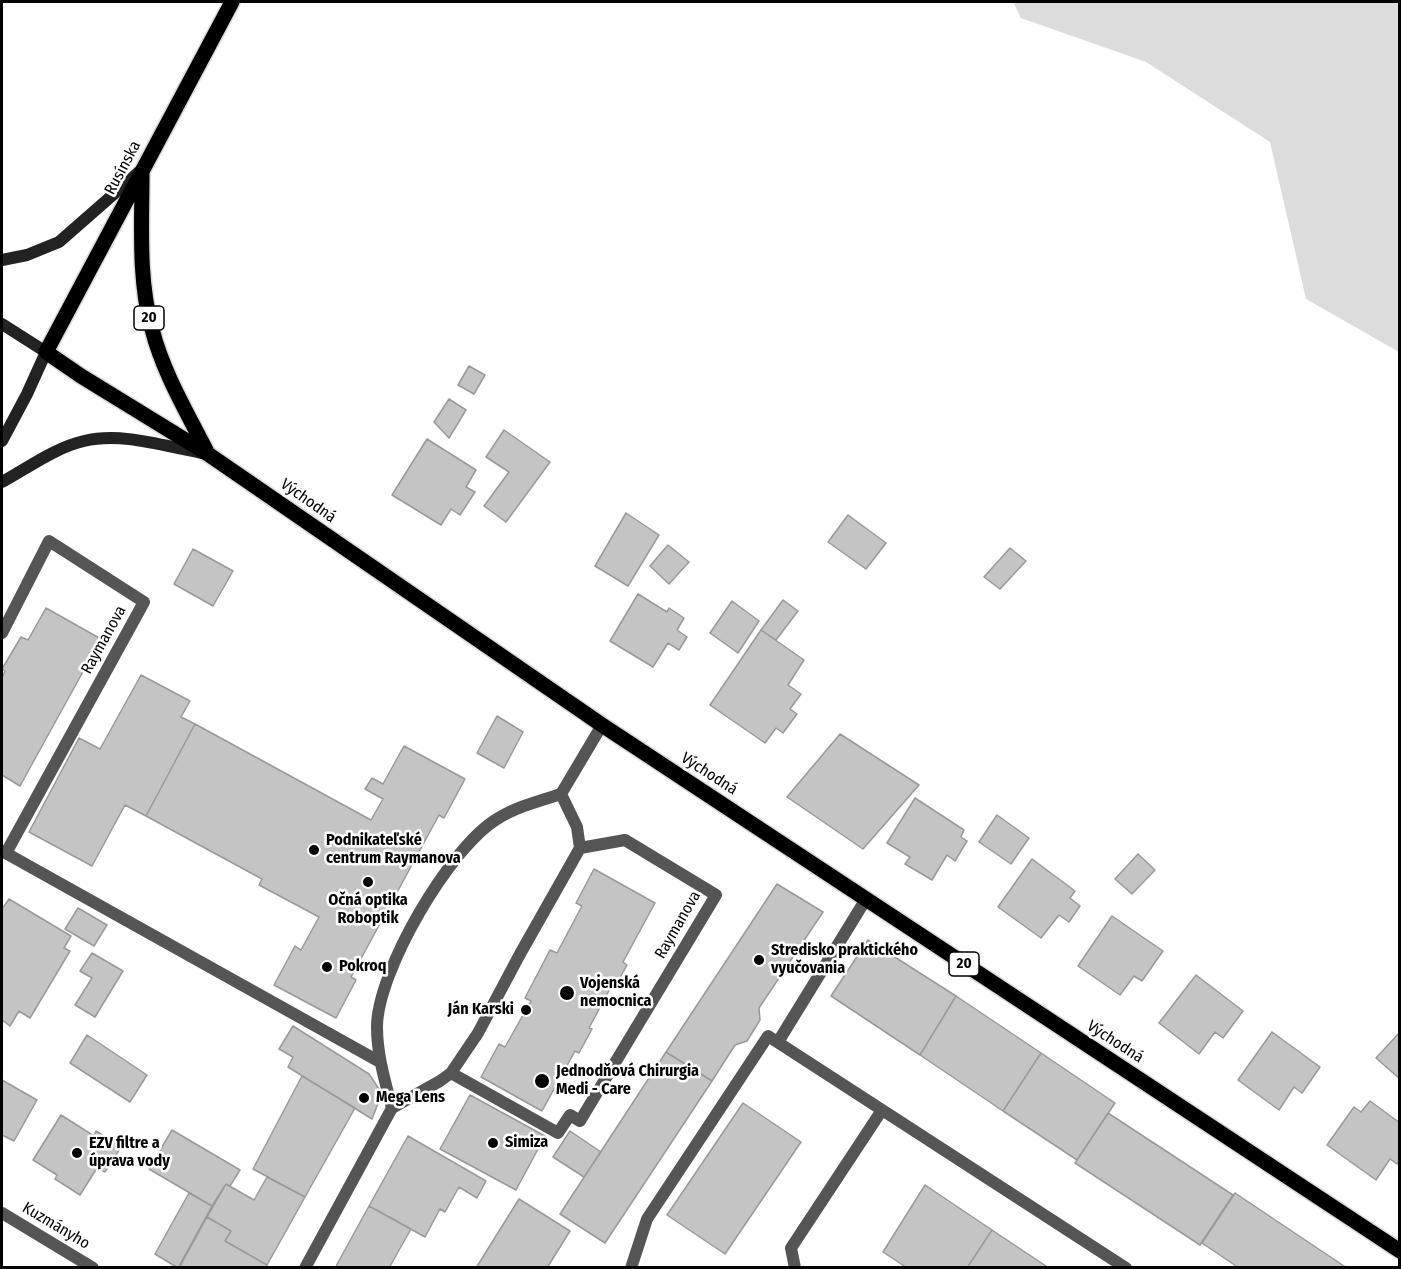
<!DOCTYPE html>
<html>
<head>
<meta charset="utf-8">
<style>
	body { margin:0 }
	#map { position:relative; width:1401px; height:1269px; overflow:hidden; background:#fff; font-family:"Fira Sans Condensed",sans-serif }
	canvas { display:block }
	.frame { position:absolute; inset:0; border:3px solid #000; pointer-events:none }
</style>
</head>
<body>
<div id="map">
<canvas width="1401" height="1269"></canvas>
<div class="frame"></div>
</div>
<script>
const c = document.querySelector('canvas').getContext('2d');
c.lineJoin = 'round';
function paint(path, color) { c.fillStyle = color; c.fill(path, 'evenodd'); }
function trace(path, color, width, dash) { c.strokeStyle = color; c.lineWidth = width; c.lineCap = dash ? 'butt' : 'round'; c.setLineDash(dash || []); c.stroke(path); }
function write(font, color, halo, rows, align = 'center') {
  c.font = font + ' "Fira Sans Condensed",sans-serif'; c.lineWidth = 5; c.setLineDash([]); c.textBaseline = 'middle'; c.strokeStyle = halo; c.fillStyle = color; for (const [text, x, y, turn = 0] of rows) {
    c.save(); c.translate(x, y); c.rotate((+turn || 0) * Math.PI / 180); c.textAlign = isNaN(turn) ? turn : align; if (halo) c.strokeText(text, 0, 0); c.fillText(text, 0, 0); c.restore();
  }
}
paint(new Path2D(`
	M 1013,2 L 1399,2 L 1399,352 L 1306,299 L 1270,142 L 1146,62 L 1021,18 Z`), '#dcdcdc');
const building = new Path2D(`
	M 469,366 L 485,375 L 474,394 L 458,385 Z
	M 449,399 L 466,410 L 449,438 L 434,422 Z
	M 504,430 L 550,462 L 506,522 L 484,506 L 509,472 L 486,457 Z
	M 427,439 L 476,470 L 466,487 L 475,492 L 460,515 L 451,509 L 441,525 L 392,495 Z
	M 626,513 L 659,535 L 628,586 L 595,566 Z
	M 848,515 L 886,543 L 866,569 L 828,542 Z
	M 668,545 L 689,562 L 669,584 L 650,566 Z
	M 1010,548 L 1026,561 L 1000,589 L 984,577 Z
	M 193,549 L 233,571 L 213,606 L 174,584 Z
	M 638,594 L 667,612 L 669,608 L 684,618 L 677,630 L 687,637 L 679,650 L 668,643 L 653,667 L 610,641 Z
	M 783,600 L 798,611 L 776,640 L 761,630 Z
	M 732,601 L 759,621 L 738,653 L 710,633 Z
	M 46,608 L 101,639 L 20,786 L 2,775 L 2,678 L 5,671 L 2,669 L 21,637 L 28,640 Z
	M 761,630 L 804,660 L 788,685 L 801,694 L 790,709 L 797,714 L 783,733 L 776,728 L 765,743 L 710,705 Z
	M 141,675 L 190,701 L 181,717 L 195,724 L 146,816 L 125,805 L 92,866 L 29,832 L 79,738 L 100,749 Z
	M 497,716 L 523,732 L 504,768 L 477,753 Z
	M 195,724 L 371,820 L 383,799 L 365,789 L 372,778 L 383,784 L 404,746 L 465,779 L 444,818 L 439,815 L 351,977 L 356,980 L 336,1018 L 274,985 L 295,946 L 301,950 L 319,917 L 259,885 L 262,879 L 146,816 Z
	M 840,734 L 919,785 L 863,849 L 787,797 Z
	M 915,798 L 964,830 L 961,837 L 967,841 L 955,861 L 947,855 L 932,880 L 905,864 L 910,857 L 887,843 Z
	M 997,815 L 1029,838 L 1011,864 L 979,842 Z
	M 1138,854 L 1155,870 L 1132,894 L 1115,879 Z
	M 1032,859 L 1075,891 L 1070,898 L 1080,906 L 1069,922 L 1059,915 L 1041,938 L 998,907 Z
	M 594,869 L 655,903 L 623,962 L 627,965 L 614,989 L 611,987 L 589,1028 L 592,1029 L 579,1053 L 575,1051 L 542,1111 L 481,1077 L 499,1044 L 505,1047 L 531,1001 L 525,998 L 550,950 L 557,953 L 582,906 L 576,903 Z
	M 777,884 L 823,912 L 759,1008 L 760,1020 L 747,1041 L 735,1045 L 712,1081 L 666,1052 Z
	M 9,899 L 71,936 L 64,948 L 70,951 L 30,1018 L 19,1011 L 10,1026 L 2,1020 L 2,909 Z
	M 78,908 L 107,925 L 94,946 L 65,929 Z
	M 1112,916 L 1163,951 L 1142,981 L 1134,976 L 1120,995 L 1078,966 Z
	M 868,940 L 956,996 L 920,1055 L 831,996 Z
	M 92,953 L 123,971 L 95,1017 L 75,1005 L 92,978 L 80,971 Z
	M 1196,975 L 1243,1011 L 1223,1038 L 1215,1032 L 1199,1054 L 1159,1023 Z
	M 956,996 L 1041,1053 L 1003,1111 L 920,1055 Z
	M 293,1026 L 369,1074 L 379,1089 L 379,1101 L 372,1119 L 288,1067 L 293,1057 L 279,1049 Z
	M 1272,1032 L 1320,1067 L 1302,1093 L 1294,1087 L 1279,1110 L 1238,1080 Z
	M 1400,1032 L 1400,1079 L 1376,1058 Z
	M 87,1035 L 147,1075 L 130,1102 L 70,1063 Z
	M 666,1052 L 712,1081 L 605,1243 L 560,1214 Z
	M 1041,1053 L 1115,1103 L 1077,1160 L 1003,1111 Z
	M 302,1076 L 355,1108 L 305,1197 L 253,1169 Z
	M 2,1080 L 37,1100 L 14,1141 L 2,1135 Z
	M 470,1095 L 545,1136 L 516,1190 L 440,1149 Z
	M 1370,1101 L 1400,1123 L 1400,1161 L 1397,1164 L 1390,1159 L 1376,1180 L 1327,1145 L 1354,1107 L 1361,1112 Z
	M 743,1103 L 801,1142 L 725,1254 L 667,1215 Z
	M 1108,1113 L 1233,1195 L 1200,1245 L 1075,1163 Z
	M 61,1115 L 94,1136 L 96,1131 L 121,1147 L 105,1172 L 97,1168 L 80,1195 L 55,1179 L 57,1175 L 33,1160 Z
	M 172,1130 L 240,1170 L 230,1186 L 226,1184 L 212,1206 L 149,1169 Z
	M 570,1131 L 601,1152 L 584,1177 L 553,1157 Z
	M 408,1136 L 486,1181 L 477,1198 L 459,1187 L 445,1212 L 440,1209 L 425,1237 L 369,1206 Z
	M 267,1177 L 305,1197 L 267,1265 L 225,1241 L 231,1231 L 207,1217 L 226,1184 L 254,1200 Z
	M 925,1185 L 992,1230 L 967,1268 L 907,1268 L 883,1252 Z
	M 189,1193 L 212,1206 L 178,1268 L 155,1254 Z
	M 1235,1193 L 1347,1268 L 1239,1268 L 1202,1243 Z
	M 519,1199 L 570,1231 L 547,1268 L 476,1268 Z
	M 369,1206 L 411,1229 L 389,1268 L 335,1268 Z
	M 207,1217 L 231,1231 L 225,1241 L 267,1265 L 266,1268 L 179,1268 Z
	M 992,1230 L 1049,1268 L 967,1268 Z`);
paint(building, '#c4c4c4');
trace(building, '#999', 1.5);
const primary = new Path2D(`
	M 232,2 L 46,352 L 81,376 L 208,454 L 602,725 L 1400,1251
	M 142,173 C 142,225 138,279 152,329 C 163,373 188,414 208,454`);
trace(primary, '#dbdbdb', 18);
trace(new Path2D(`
	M 2,633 L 49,541 L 144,602 L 6,853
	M 561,794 L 577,827 L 580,848 L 520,954 L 478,1033 L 451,1073 L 440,1081 L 392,1108 C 385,1081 377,1055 377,1027 C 377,972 449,848 497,819 C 516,807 539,801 561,794 L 602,725
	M 2,851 L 380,1062
	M 778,1042 L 866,899
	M 451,1073 L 558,1133 L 570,1115 L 580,1121 L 716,895 L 625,840 L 580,848
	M 631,1268 L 647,1219 L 768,1036 L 1126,1268
	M 795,1268 L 791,1248 L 882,1110`), '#555', 12);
trace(new Path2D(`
	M 2,1213 L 93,1268
	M 305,1268 L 392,1108`), '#555', 12);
trace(new Path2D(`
	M 2,260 L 27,255 L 59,242 L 139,172
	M 2,324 L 46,352 L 27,394 L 2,441
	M 2,482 C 26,469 56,447 84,441 C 122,432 163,446 202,453`), '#222', 12);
trace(primary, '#000', 15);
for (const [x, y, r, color] of [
	[314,850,6,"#000"],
	[368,882,6,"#000"],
	[759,960,6,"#000"],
	[327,967,6,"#000"],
	[567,993,8,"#000"],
	[526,1010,6,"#000"],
	[542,1081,8,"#000"],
	[364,1098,6,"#000"],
	[493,1143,6,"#000"],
	[77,1153,6,"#000"]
]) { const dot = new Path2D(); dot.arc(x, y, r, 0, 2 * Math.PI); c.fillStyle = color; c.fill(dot); trace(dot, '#fff', 2); }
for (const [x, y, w] of [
	[149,318,30],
	[964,964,30]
]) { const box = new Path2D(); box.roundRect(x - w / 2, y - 12, w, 24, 4.5); c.fillStyle = '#fff'; c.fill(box); trace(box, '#000', 1.5); }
write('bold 15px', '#000', null, [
	["20",149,318],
	["20",964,964]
]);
write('16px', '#000', '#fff', [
	["Rusínska",123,168,-62],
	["Východná",308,501,35],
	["Raymanova",104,640,-61],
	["Východná",709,774,33],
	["Raymanova",678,925,-60],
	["Východná",1115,1042,33],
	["Kuzmányho",56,1226,31]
]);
write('bold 16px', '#000', '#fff', [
	["Podnikateľské",326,841],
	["centrum Raymanova",326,859],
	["Očná optika",368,901,"center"],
	["Roboptik",368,919,"center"],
	["Stredisko praktického",771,951],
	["vyučovania",771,969],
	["Pokroq",339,967],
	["Vojenská",580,984],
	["nemocnica",580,1002],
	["Ján Karski",514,1010,"right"],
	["Jednodňová Chirurgia",556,1072],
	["Medi - Care",556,1090],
	["Mega Lens",376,1098],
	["Simiza",505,1143],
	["EZV filtre a",89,1144],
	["úprava vody",89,1162]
], 'left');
</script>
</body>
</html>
